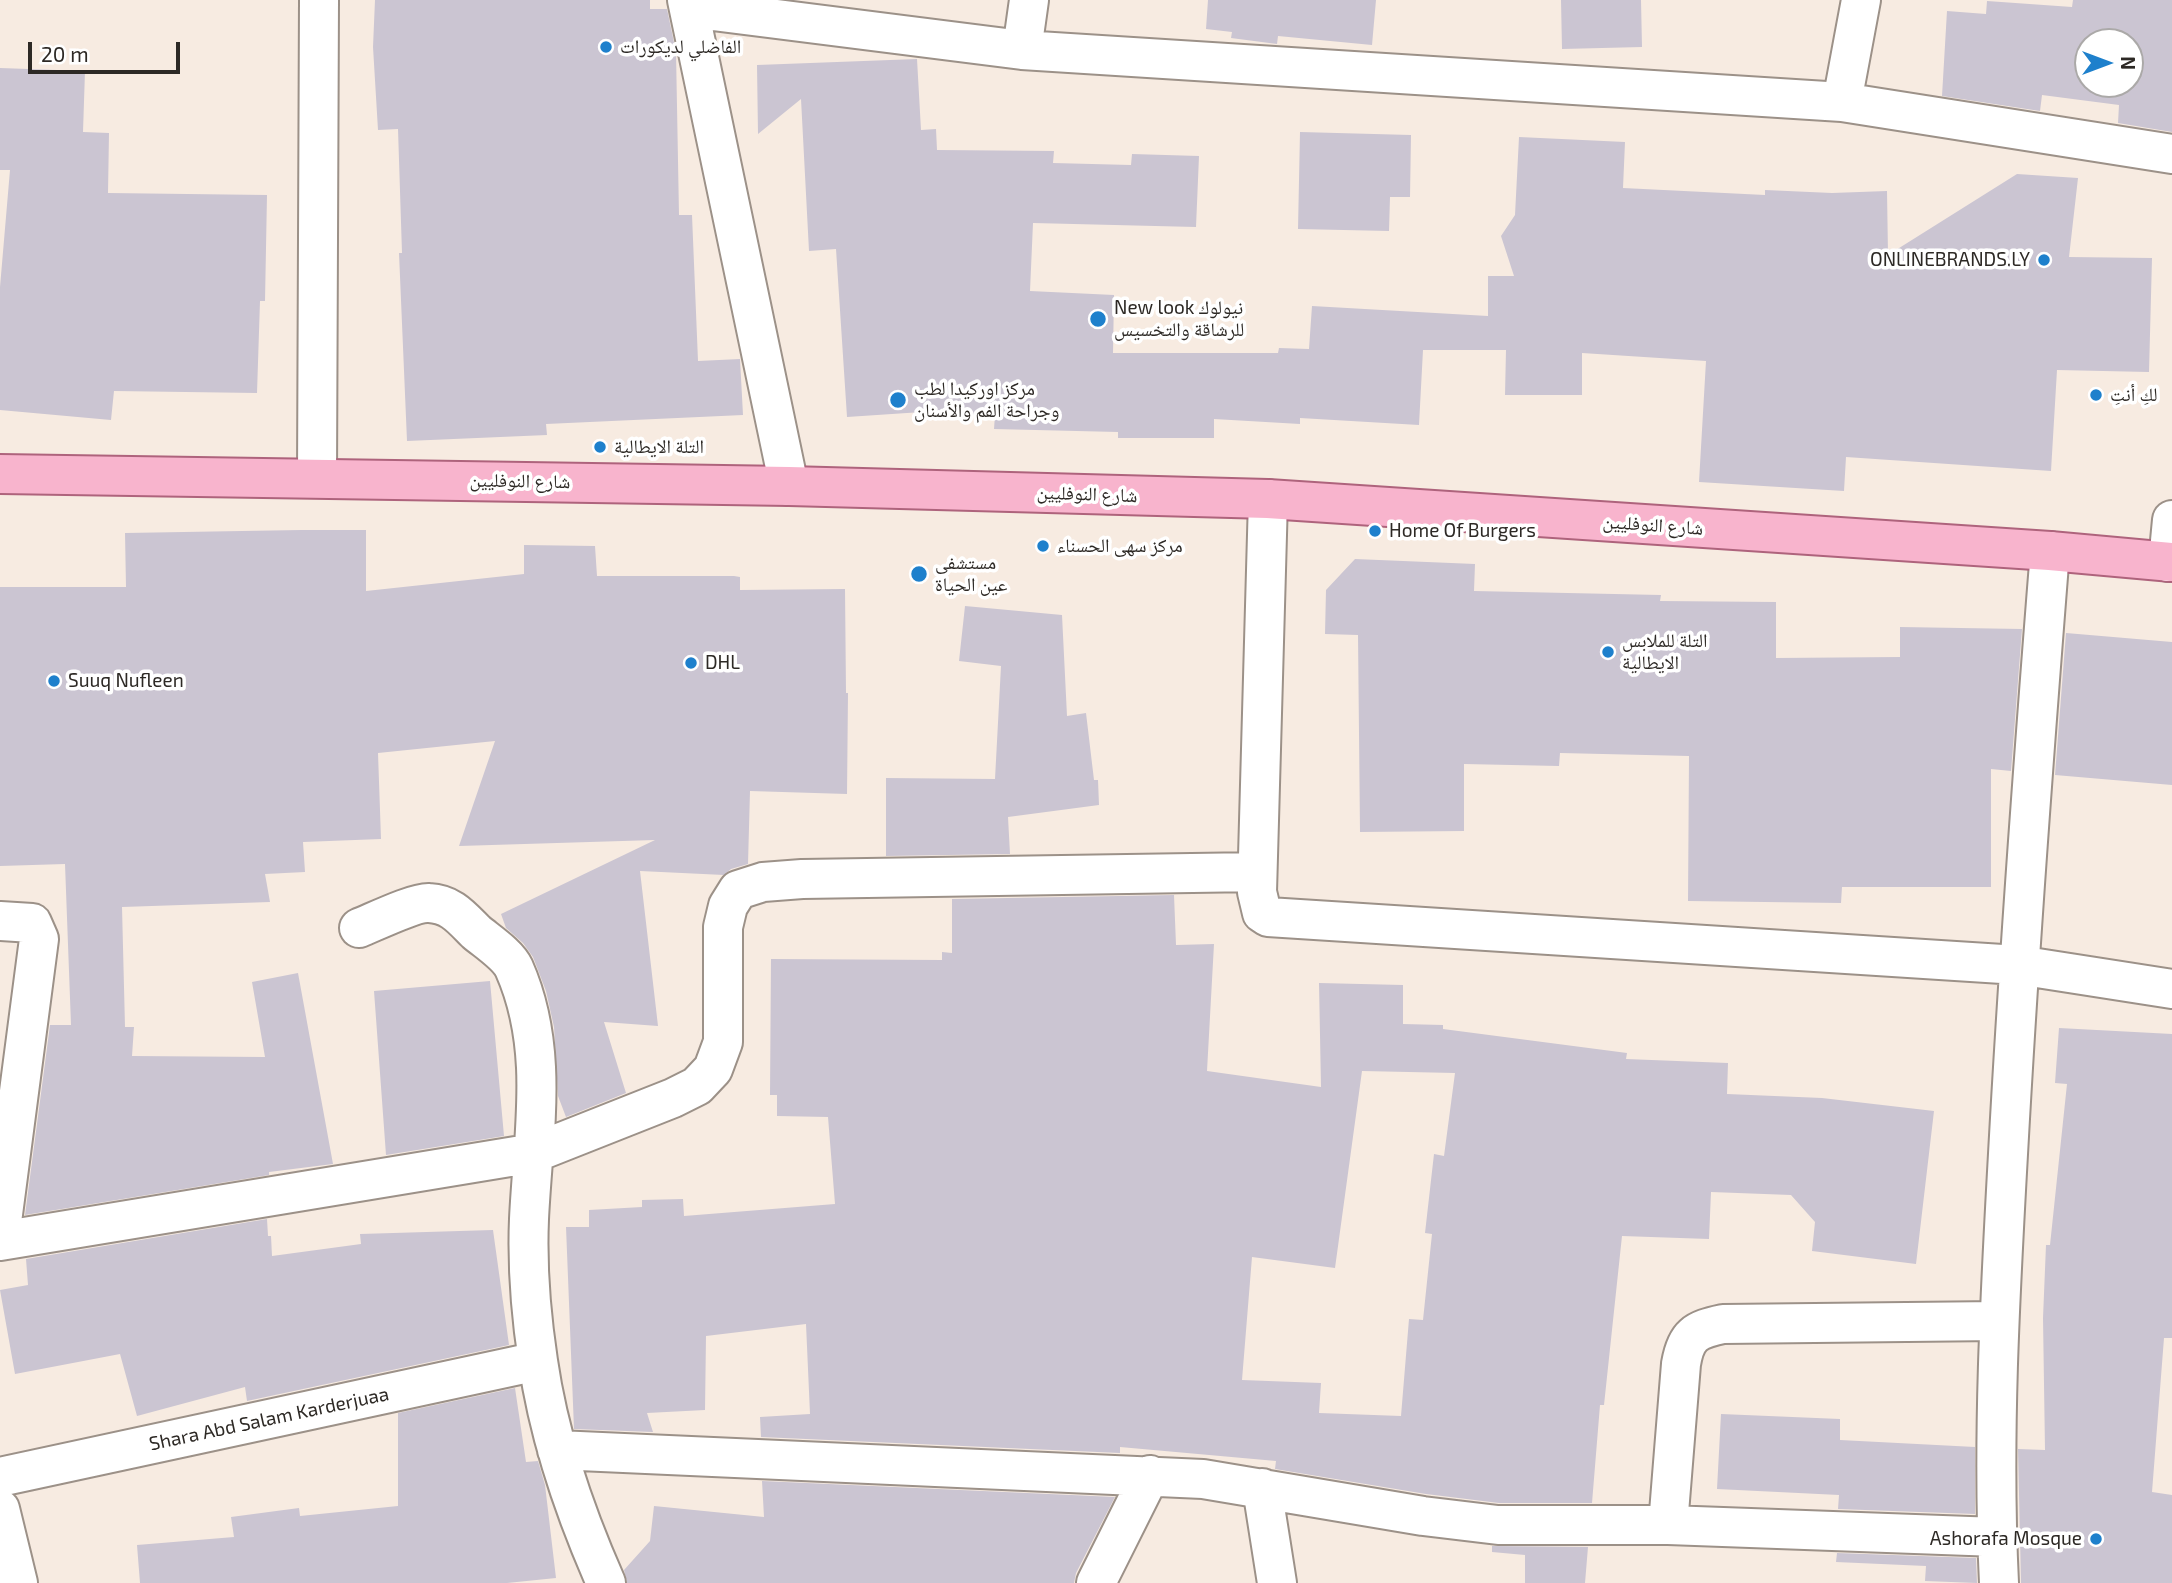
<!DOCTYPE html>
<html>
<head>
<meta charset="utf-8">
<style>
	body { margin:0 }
	#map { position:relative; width:2172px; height:1583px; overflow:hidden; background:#f7ebe1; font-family:"Exo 2",sans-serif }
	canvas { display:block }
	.north { position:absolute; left:2074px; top:28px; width:70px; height:70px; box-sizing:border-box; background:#fff; border:2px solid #aba9a8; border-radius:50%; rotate:90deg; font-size:19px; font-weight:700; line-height:28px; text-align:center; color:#2d2925 }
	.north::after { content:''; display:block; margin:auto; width:24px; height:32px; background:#1e80cc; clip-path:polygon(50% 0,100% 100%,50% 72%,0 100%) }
	.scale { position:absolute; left:28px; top:42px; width:152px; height:32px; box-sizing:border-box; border:4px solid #2d2925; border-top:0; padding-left:9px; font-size:21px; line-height:24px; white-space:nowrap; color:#2d2925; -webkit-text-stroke:5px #fff; paint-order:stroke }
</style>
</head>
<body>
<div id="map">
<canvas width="2172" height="1583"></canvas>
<div class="north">N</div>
<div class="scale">20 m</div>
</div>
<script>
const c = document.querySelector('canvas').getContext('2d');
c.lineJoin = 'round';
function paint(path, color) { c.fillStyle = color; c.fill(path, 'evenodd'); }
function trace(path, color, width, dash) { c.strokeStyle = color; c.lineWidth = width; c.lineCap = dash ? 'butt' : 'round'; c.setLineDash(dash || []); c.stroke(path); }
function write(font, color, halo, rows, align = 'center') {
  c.font = font + ' "Exo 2","Noto Naskh Arabic",sans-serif'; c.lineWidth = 7; c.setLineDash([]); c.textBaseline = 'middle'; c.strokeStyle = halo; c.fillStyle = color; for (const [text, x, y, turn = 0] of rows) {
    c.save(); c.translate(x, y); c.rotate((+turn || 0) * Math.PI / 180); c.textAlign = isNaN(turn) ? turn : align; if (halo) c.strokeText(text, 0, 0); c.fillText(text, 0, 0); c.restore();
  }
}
paint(new Path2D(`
	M 375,0 L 650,0 L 650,9 L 667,9 L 676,52 L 679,215 L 692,215 L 698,361 L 740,359 L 743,415 L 546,424 L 547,435 L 407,441 L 399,253 L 402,253 L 398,129 L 378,130 L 373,47 Z
	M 1208,0 L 1376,0 L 1372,45 L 1278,36 L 1277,44 L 1231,38 L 1232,32 L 1206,29 Z
	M 1561,0 L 1641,0 L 1642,47 L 1562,49 Z
	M 2073,0 L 2172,0 L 2172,132 L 2118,123 L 2119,105 L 2042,95 L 2040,111 L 1942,96 L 1947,11 L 1986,14 L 1987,1 L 2072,7 ZM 2088,42 L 2130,42 L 2130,84 L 2088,84 Z
	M 917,59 L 921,130 L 936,129 L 937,150 L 1054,151 L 1053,163 L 1131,165 L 1132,154 L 1199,156 L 1196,227 L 1033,223 L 1030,291 L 1114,295 L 1113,353 L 1278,353 L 1279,348 L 1309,349 L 1312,306 L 1488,316 L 1488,276 L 1514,276 L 1501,236 L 1515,215 L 1519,137 L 1625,142 L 1623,188 L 1765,195 L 1765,190 L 1832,193 L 1887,191 L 1888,255 L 2017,174 L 2078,178 L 2069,257 L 2152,258 L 2149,372 L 2057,370 L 2051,471 L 1846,457 L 1844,491 L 1699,482 L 1706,361 L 1582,353 L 1582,395 L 1505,395 L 1506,350 L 1423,350 L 1419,425 L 1300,418 L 1300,424 L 1214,419 L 1214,438 L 1118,438 L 1118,432 L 994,429 L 995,415 L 952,416 L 952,410 L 847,417 L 836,249 L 809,251 L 801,99 L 758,134 L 757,65 Z
	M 0,68 L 85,71 L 83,132 L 109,133 L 108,193 L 267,195 L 265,301 L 260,301 L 257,393 L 114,391 L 111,420 L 0,410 L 0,287 L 10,170 L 0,170 Z
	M 1300,132 L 1411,135 L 1410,197 L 1390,197 L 1389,231 L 1298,229 Z
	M 301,530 L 366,530 L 366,591 L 524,574 L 524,545 L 595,546 L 597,576 L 734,576 L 740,577 L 740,590 L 845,589 L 846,693 L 848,693 L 847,794 L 750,791 L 748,864 L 731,869 L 724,875 L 640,871 L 658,1026 L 604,1022 L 626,1093 L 566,1117 L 558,1096 L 554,1027 L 546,991 L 533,957 L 523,943 L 506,928 L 501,914 L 655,840 L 459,846 L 495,741 L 378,753 L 381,839 L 303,842 L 305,872 L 265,874 L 270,902 L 122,907 L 125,1027 L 134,1027 L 132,1056 L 265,1057 L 252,982 L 298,973 L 333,1164 L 269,1172 L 269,1175 L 25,1215 L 50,1025 L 71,1025 L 65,864 L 0,866 L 0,587 L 126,587 L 125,533 Z
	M 1355,559 L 1475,564 L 1474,591 L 1661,595 L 1660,601 L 1776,602 L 1776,658 L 1900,657 L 1900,627 L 2022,629 L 2011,771 L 1991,769 L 1991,887 L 1842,887 L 1841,903 L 1688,901 L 1689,756 L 1560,753 L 1559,766 L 1464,764 L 1464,831 L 1360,832 L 1358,635 L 1325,634 L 1326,590 Z
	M 965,606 L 1062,615 L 1067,716 L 1086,713 L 1094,780 L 1098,780 L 1099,805 L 1008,817 L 1010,854 L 886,856 L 886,778 L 995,779 L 1001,666 L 959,661 Z
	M 2066,633 L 2172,642 L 2172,785 L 2055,775 Z
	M 1174,895 L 1176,945 L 1214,944 L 1207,1071 L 1321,1087 L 1319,983 L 1403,985 L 1403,1024 L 1443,1025 L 1443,1029 L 1627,1053 L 1626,1059 L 1728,1063 L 1727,1094 L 1822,1098 L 1934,1111 L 1916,1264 L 1812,1251 L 1815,1222 L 1791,1195 L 1711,1192 L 1709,1239 L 1622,1236 L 1604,1405 L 1600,1405 L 1592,1503 L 1499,1503 L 1426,1494 L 1275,1469 L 1276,1461 L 1120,1447 L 1120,1453 L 761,1437 L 760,1417 L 810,1414 L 806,1324 L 706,1336 L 705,1410 L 647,1413 L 653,1432 L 574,1429 L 566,1227 L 589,1227 L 589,1210 L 642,1207 L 642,1200 L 683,1199 L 684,1216 L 835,1204 L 828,1117 L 777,1116 L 777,1095 L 770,1095 L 771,959 L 942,960 L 942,952 L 952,953 L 952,899 ZM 1362,1071 L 1455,1073 L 1444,1156 L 1434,1154 L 1425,1233 L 1432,1234 L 1423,1320 L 1409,1319 L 1401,1416 L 1319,1413 L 1321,1383 L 1242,1380 L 1252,1257 L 1335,1268 Z
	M 490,981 L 504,1136 L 386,1155 L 374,991 Z
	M 2059,1028 L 2172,1034 L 2172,1338 L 2164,1338 L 2152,1492 L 2172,1495 L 2172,1583 L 2021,1583 L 2018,1449 L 2045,1450 L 2043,1318 L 2046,1245 L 2050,1245 L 2067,1084 L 2055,1083 Z
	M 267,1219 L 268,1236 L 271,1236 L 272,1256 L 361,1244 L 360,1234 L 493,1230 L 509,1345 L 247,1401 L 245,1387 L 137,1416 L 120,1354 L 15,1374 L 0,1290 L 28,1285 L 26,1259 Z
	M 515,1388 L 526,1462 L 538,1461 L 545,1485 L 556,1578 L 507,1583 L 140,1583 L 137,1545 L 234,1537 L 231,1517 L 299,1508 L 300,1516 L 398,1506 L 398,1413 Z
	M 1721,1414 L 1840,1419 L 1840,1440 L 1975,1447 L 1975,1514 L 1838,1509 L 1839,1495 L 1717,1489 Z
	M 762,1481 L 1115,1497 L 1076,1573 L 1074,1583 L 627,1583 L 624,1570 L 650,1541 L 654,1506 L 764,1517 Z
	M 1492,1546 L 1588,1547 L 1585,1583 L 1525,1583 L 1525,1555 L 1492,1552 Z
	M 1837,1553 L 1976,1558 L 1977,1583 L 1925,1581 L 1926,1566 L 1836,1562 Z`), '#cbc5d2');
const minor = new Path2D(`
	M 687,0 L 789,486
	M 689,8 L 1022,50 L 1842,102 L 2172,154
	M 1022,50 L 1029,0
	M 1842,102 L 1861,0
	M 317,478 L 319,0
	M 1268,499 L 1257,892 L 1262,913 L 1268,917 L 2018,965 L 2172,989
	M 2168,562 L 2172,520
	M 0,921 L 32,923 L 39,939 L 0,1237
	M 359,928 C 374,922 415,902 429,903 C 451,904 461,917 476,932 C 488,942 508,955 514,968 C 550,1049 533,1134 529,1219 C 527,1266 531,1315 538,1361 C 549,1438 575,1513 606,1583
	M 0,1241 L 534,1153 L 673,1098 L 697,1086 L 713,1069 L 723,1042 L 723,927 L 728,906 L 738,890 L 763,882 L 802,879 L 1257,872
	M 557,1450 L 1203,1479 L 1423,1516 L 1498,1525 L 1668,1525 L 1997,1537
	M 0,1477 L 538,1361
	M 1262,1488 L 1277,1583
	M 0,1509 L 18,1583
	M 1668,1525 L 1681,1364 C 1686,1335 1695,1330 1723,1324 L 1998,1321
	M 1096,1583 L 1150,1475
	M 1999,1583 C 1992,1440 2000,1297 2008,1154 C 2019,953 2034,752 2050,551`);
const primary = new Path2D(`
	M 0,474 L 789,486 L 1268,499 L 2050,551 L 2172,562`);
trace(minor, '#9c9188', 42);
trace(primary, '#ae637c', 42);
trace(minor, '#fff', 38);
trace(primary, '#f8b4cd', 38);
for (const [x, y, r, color] of [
	[606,47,7,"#1e80cc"],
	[2044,260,7,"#1e80cc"],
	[1098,319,9,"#1e80cc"],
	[2096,395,7,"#1e80cc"],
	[898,400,9,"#1e80cc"],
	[600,447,7,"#1e80cc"],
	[1375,531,7,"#1e80cc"],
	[1043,546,7,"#1e80cc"],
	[919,574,9,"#1e80cc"],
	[1608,652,7,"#1e80cc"],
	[691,663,7,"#1e80cc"],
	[54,681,7,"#1e80cc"],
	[2096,1539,7,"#1e80cc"]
]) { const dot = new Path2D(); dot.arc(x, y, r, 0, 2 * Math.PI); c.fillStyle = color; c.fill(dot); trace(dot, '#fff', 2.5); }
write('19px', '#2d2925', '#fff', [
	["الفاضلي لديكورات",620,47],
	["ONLINEBRANDS.LY",2030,260,"right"],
	["New look نيولوك",1114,308],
	["للرشاقة والتخسيس",1114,330],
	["مركز اوركيدا لطب",914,389],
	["وجراحة الفم والأسنان",914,411],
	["لكِ أنتِ",2110,395],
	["التلة الايطالية",614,447],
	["Home Of Burgers",1389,531],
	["مركز سهى الحسناء",1057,546],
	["مستشفى",935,563],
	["عين الحياة",935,585],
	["التلة للملابس",1622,641],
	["الايطالية",1622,663],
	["DHL",705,663],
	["Suuq Nufleen",68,681],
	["Ashorafa Mosque",2082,1539,"right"]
], 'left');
write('19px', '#2d2925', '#fff', [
	["شارع النوفليين",520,481,1],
	["شارع النوفليين",1087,494,2],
	["شارع النوفليين",1653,525,4],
	["Shara Abd Salam Karderjuaa",269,1419,-12]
]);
</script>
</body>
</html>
